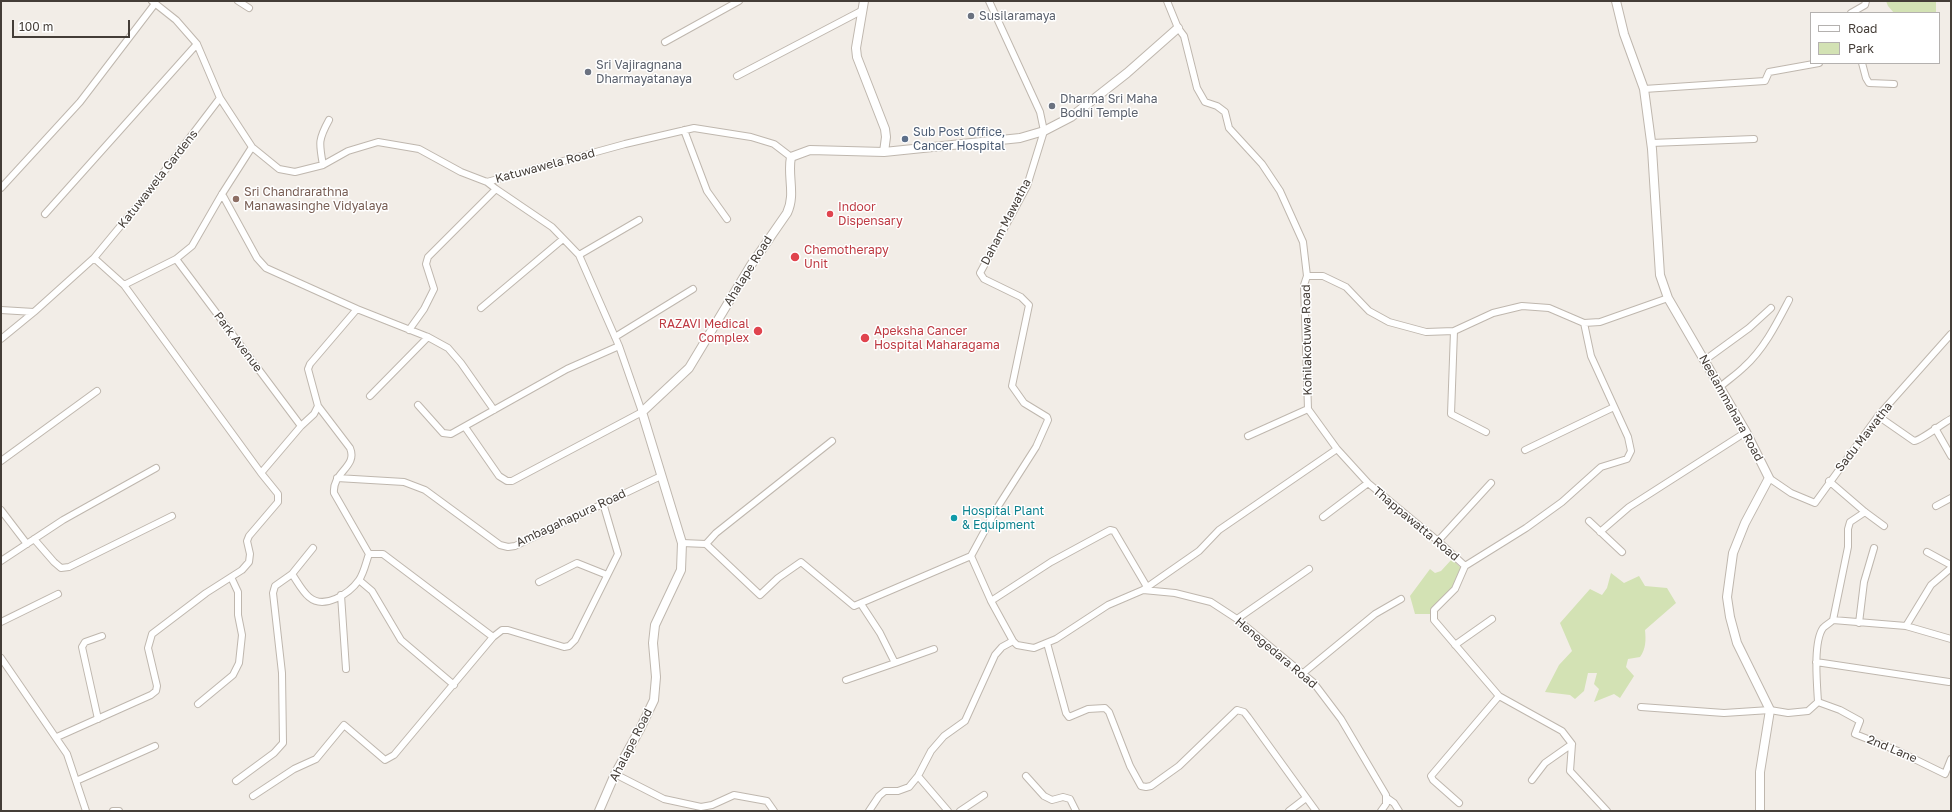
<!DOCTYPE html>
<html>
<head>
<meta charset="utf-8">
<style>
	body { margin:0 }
	#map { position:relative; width:1952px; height:812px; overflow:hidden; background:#f2ede7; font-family:"Golos Text",sans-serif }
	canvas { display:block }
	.frame { position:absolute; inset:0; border:2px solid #443d37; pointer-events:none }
	.legend { position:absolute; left:1810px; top:12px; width:130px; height:52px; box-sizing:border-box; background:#fff; border:1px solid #b4b1af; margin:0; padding:5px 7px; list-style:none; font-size:12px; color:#443d37 }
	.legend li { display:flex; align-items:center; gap:8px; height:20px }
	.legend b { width:20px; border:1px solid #b4b1af }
	.scale { position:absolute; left:12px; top:20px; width:118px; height:18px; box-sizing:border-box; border:2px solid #443d37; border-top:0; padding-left:5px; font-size:12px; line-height:14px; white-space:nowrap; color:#443d37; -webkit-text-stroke:3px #fff; paint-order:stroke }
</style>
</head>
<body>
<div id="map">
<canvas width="1952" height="812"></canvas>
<div class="frame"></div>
<ul class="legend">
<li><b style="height:5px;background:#fff"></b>Road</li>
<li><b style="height:11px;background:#d3e2b4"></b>Park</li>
</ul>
<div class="scale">100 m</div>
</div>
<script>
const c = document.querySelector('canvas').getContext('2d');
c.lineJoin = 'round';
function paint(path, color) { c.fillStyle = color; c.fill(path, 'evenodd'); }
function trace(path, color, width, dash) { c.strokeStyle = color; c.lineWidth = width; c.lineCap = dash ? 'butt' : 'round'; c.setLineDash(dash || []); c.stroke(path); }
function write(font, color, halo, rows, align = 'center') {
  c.font = font + ' "Golos Text",sans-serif'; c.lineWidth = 3; c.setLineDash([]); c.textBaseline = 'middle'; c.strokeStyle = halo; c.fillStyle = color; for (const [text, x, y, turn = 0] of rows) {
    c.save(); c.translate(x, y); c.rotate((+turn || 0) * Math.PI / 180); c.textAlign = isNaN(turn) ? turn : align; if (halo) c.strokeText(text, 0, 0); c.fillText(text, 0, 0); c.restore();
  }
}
paint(new Path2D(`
	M 1886,1 L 1936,1 L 1936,13 L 1894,13 L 1888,6 Z
	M 1452,559 L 1461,568 L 1452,590 L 1431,614 L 1415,614 L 1410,596 L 1430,569 L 1435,573 L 1441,571 Z
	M 1611,573 L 1624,583 L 1639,576 L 1645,586 L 1667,588 L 1676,603 L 1645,630 C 1646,640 1646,649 1640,657 L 1628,659 L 1626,667 L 1634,676 L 1620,698 L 1614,694 L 1594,702 L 1599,689 L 1594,684 L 1597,673 L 1588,673 L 1584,691 L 1575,699 L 1570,695 L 1545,692 L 1559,665 L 1572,651 L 1560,623 L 1590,589 L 1602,595 L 1607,588 Z`), '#d3e2b4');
const minor = new Path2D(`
	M 152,1 L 176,20 L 197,44 L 220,98 L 252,147 L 279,169 L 295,172 L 323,165 L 348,151 L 378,142 L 419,149 L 461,172 L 487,182 L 625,144 L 694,128 L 751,137 L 774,144 L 791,157
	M 238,1 L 249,8
	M 989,1 L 1040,112 L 1044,131 L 1027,186 L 980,273 L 984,279 L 1021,297 L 1029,305 L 1012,386 L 1024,403 L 1047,417 L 1048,420 L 1036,447 L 997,508 L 971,556 L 991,601 L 1013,641 L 1017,645 L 1034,648 L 1056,639 L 1108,605 L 1143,590 L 1199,551 L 1219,530 L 1337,449 L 1368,483 L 1438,541 L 1465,566 L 1455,589 L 1434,610 L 1434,620 L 1499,696 L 1431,776 L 1433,780 L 1459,803
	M 1167,1 L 1178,28 L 1184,36 L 1197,88 L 1205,102 L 1217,106 L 1225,112 L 1229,128 L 1262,164 L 1280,191 L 1303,242 L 1307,276
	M 1851,13 L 1865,5 L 1866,1
	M 665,42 L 739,1
	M 1862,63 L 1866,78 L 1869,83 L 1894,84
	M 737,76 L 863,10
	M 1644,89 L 1765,81 L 1769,72 L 1819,63
	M 684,130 L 707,191 L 727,219
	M 1651,143 L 1754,139
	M 323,165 C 319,143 318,140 329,120
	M 1,188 L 80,102 L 154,5
	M 222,194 L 257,258 L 266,268 L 357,309 L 428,337 L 448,348 L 461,363 L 494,410
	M 45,214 L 197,44
	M 579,255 L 639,220
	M 94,258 L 147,194 L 220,98
	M 176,259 L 301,426
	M 124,285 L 261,473 L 301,426 L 314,414 L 318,406 L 308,369 L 310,364 L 357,309
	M 481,308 L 563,239
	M 1,310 L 34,312 L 94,258 L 124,285 L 176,259 L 192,246 L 222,194 L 252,147
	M 409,330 L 424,309 L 434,289 L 426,264 L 428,257 L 496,189
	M 1454,331 L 1451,414 L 1486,432
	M 615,337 L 693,289
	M 1,339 L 34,312
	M 1705,360 L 1749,328 L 1771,308
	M 1720,387 C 1728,380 1737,374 1744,367 C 1764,349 1777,323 1789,300
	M 370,396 L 428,337
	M 418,405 L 443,433 L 451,434 L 567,369 L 619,346
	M 1878,416 L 1914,441 C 1922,440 1941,424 1951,419
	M 465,427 L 499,476 L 507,481 L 512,481 L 642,412 L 619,346 L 579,255 L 552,227 L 496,189 L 487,182
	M 1935,428 L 1951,456
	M 1248,436 L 1308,409
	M 1337,449 L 1308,409 L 1304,285 L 1307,276 L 1323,276 L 1346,287 L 1369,311 L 1389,322 L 1426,332 L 1454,331 L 1493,313 L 1522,306 L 1549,308 L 1584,323 L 1600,322 L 1668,298
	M 1525,450 L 1614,407
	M 1,461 L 97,391
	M 337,478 L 404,482 L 425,490 L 500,545 L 508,547 L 515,546 L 661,476
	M 1769,478 L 1791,493 L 1815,503 L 1878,416 L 1951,334
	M 1829,481 L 1865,512 L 1884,526
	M 1936,506 L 1951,498
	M 1,510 L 27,544
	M 1323,517 L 1368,483
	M 1589,521 L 1622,552
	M 1600,532 L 1629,507 L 1746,432
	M 34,539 L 54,562 L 61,568 L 69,567 L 172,516
	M 1438,541 L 1491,483
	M 682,543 L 706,544 L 760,595 L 778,578 L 801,562 L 854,606 L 971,556
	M 706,544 L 716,533 L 832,441
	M 1927,552 L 1951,565
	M 369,554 L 383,554 L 493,637 L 502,630 L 508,630 L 564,647 L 569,646 L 575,640 L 618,554 L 603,503
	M 1,561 L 63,520 L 156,468
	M 1465,566 L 1526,528 L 1562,502 L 1601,467 L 1627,459 L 1631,451 L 1628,437 L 1591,356 L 1584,323
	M 292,574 C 297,581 302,591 309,597 C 324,610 349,594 359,580 C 364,573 366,562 369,554 L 334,493 C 332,472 358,467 350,448 L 318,406
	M 359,580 L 372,591 L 401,640 L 454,685
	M 539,582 L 577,563 L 607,575
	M 1143,590 L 1175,593 L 1211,602 L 1237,619 L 1313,682 L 1341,719 L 1386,795 L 1386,804 L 1381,811
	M 341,595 L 346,669
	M 991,601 L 1051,562 L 1110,530 L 1114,531 L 1147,587
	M 1237,619 L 1309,569
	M 1833,620 L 1848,547 L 1848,529 L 1850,522 L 1865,512
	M 1,622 L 58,594
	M 1859,623 L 1864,582 L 1874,548
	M 1906,626 L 1931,585 L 1951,568
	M 1047,643 L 1066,713 L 1069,717 L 1088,709 L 1105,708 L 1109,712 L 1130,766 L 1141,786 L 1146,787 L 1151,786 L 1179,766 L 1237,710 L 1244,712 L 1248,717 L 1316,811
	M 1455,645 L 1492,619
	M 1,658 L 67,754 L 86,811
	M 1816,662 L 1949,682
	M 895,663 L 934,649
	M 1302,674 L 1375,614 L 1401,599
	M 846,680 L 895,663 L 880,633 L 861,604
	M 1499,696 L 1562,731 L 1572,744 L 1570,771 L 1607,811
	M 1818,702 L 1840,710 L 1860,721 L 1855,734 L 1898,751 L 1945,774 L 1951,759
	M 198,704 L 233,675 L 239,663 L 242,635 L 238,615 L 238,592 L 231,577
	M 1641,707 L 1724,713 L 1770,710 L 1788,713 L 1808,711 L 1818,702 C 1817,684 1813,642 1823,628 C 1826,625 1830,623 1833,620 L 1906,626 L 1951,639
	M 98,719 L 82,647 L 85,642 L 102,636
	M 57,737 L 151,695 L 156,691 L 157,686 L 148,648 L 152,634 L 206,593 L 242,570 L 249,562 L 250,554 L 247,541 L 249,536 L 278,502 L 278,494 L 261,473
	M 615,774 L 664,799 L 701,807 L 712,805 L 734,795 L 767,801 L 774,811
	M 918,776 L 931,751 L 944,736 L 965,721 L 995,655 L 1002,647 L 1013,641
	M 1026,776 L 1044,796 L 1052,800 L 1063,797 L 1070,799 L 1076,811
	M 1532,780 L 1545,763 L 1572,744
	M 76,781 L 155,746
	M 236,781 L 274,753 L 283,743 L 282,673 L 273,593 L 275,586 L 292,574 L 313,548
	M 253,796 L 294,769 L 316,759 L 344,725 L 385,760 L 394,755 L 493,637
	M 1387,798 L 1394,803 L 1399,811
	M 113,811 L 119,811
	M 869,811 L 879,796 L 885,791 L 898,791 L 909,787 L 918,776 L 948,811
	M 960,811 L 984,795
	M 1289,811 L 1306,798`);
const tertiary = new Path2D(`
	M 864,1 L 856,48 L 857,57 L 885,129 L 886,137 L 884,152
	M 1616,1 L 1624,34 L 1644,89 L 1652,149 L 1660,275 L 1668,298 L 1746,432 L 1769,478 L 1745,523 L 1733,553 L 1727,597 L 1730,617 L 1737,643 L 1770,710 L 1760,772 L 1760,811
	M 599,811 L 615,774 L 640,729 L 654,700 L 656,677 L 653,643 L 655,625 L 681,570 L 682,543 L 642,412 L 689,368 L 751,265 L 787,213 C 796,194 787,176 791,157 L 810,150 L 884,152 L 1020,138 L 1044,131 L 1071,117 L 1127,73 L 1178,28`);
trace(minor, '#bfb7ae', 8);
trace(tertiary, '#bfb7ae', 10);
trace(minor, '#fff', 6);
trace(tertiary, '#fff', 8);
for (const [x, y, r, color] of [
	[971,16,4,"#6b7280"],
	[588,72,4,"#6b7280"],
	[1052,106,4,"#6b7280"],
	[905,139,4,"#5c6f8a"],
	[236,199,4,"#8d6e63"],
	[830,214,4,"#e0444e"],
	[795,257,5,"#e0444e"],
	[758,331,5,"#e0444e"],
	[865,338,5,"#e0444e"],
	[954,518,4,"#0f9aa8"]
]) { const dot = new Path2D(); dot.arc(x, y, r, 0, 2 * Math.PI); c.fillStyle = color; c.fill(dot); trace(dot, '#fff', 1.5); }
write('12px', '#5b616d', '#fff', [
	["Susilaramaya",979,16],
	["Sri Vajiragnana",596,65],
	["Dharmayatanaya",596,79],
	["Dharma Sri Maha",1060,99],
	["Bodhi Temple",1060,113]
], 'left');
write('12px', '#4e5e75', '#fff', [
	["Sub Post Office,",913,132],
	["Cancer Hospital",913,146]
], 'left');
write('12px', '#443d37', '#fff', [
	["Katuwawela Road",545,166,-15],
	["Katuwawela Gardens",158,179,-52],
	["Daham Mawatha",1006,222,-63],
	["Ahalape Road",748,271,-58],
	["Kohilakotuwa Road",1307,340,-91],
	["Park Avenue",238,342,53],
	["Neelammahara Road",1731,408,61],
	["Sadu Mawatha",1864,437,-52],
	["Ambagahapura Road",571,518,-25],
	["Thappawatta Road",1416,524,40],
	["Henegedara Road",1276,653,40],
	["Ahalape Road",631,745,-63],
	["2nd Lane",1892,749,23]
]);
write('12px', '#785e54', '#fff', [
	["Sri Chandrarathna",244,192],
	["Manawasinghe Vidyalaya",244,206]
], 'left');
write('12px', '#be3a42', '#fff', [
	["Indoor",838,207],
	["Dispensary",838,221],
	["Chemotherapy",804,250],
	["Unit",804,264],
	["RAZAVI Medical",749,324,"right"],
	["Complex",749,338,"right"],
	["Apeksha Cancer",874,331],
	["Hospital Maharagama",874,345]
], 'left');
write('12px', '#0d838f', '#fff', [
	["Hospital Plant",962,511],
	["& Equipment",962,525]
], 'left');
</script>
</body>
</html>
